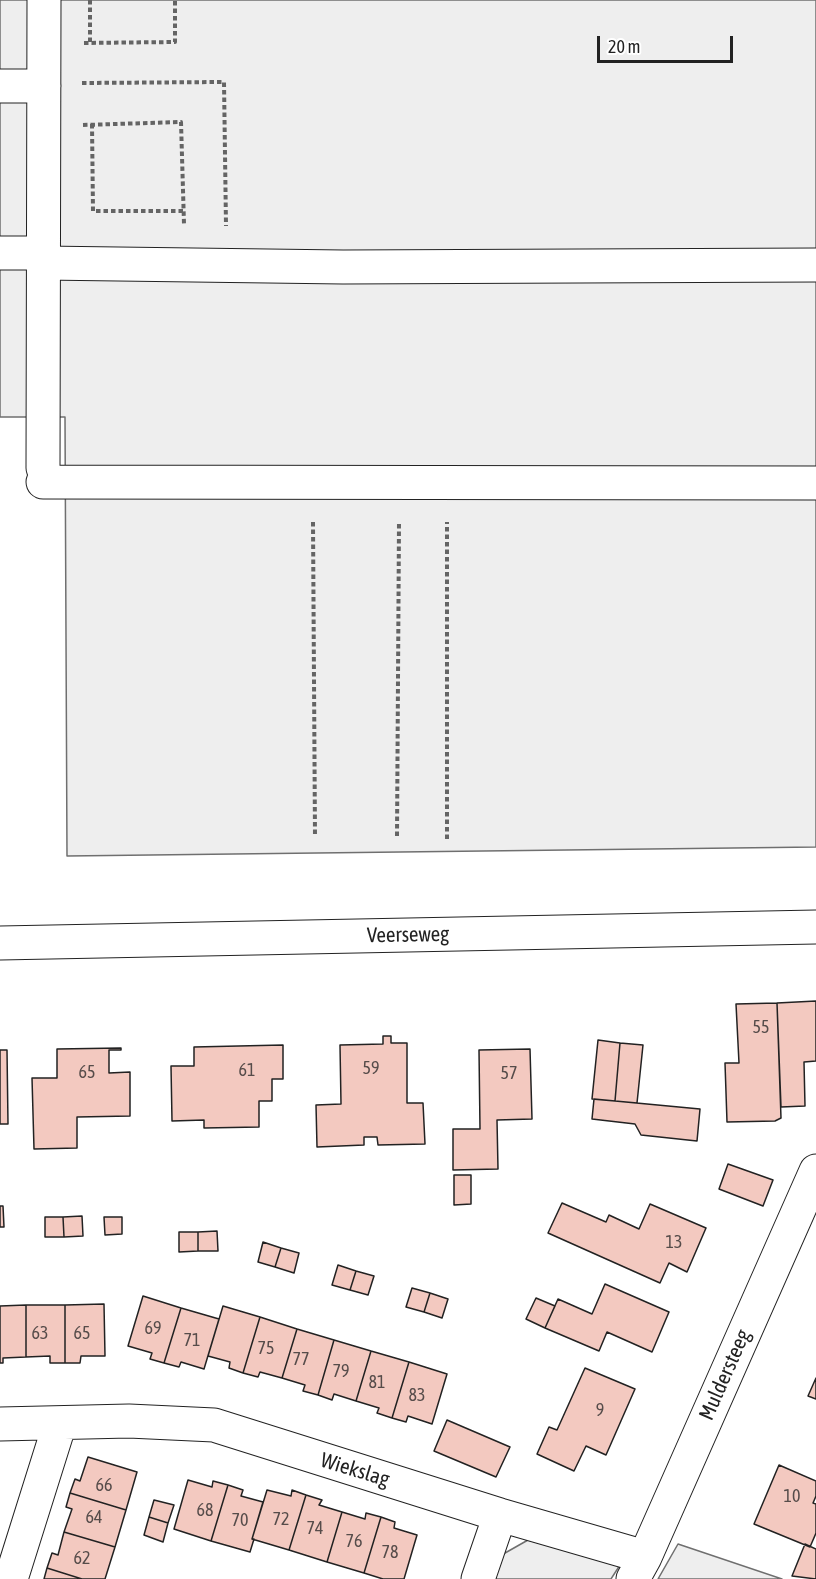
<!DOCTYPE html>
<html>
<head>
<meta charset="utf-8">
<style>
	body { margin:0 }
	#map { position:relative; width:816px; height:1579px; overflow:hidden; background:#fff; font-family:"Asap Condensed",sans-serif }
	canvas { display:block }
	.scale { position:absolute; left:597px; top:36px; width:136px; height:27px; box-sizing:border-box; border:3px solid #222; border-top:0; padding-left:8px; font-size:18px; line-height:21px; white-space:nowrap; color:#222; -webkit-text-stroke:4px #fff; paint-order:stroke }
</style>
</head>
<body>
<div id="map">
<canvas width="816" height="1579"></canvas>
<div class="scale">20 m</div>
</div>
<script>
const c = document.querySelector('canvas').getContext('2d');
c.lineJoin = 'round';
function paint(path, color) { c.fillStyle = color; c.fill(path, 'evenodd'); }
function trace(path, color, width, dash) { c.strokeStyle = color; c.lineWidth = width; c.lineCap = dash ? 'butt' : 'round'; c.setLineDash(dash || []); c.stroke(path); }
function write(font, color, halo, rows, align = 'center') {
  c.font = font + ' "Asap Condensed",sans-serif'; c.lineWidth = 4.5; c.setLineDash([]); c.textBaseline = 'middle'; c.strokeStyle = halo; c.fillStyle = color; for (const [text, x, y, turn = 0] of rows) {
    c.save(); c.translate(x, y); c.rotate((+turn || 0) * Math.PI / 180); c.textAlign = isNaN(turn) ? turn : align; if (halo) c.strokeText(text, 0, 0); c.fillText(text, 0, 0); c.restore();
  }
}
const green = new Path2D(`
	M 0,0 L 816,0 L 816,847 L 67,856 L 65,417 L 0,417 Z
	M 528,1540 L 620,1565 L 611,1579 L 492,1579 L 498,1557 Z
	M 678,1544 L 782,1579 L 658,1579 Z`);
paint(green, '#eee');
trace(green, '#6f6f6f', 1.5);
const building = new Path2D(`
	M 816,1001 L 816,1061 L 804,1062 L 805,1106 L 781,1107 L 777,1003 Z
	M 777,1003 L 781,1118 L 775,1121 L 727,1122 L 725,1063 L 739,1063 L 736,1004 Z
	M 383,1036 L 391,1036 L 391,1043 L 407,1043 L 407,1103 L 423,1103 L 425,1144 L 378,1145 L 377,1137 L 364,1137 L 364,1145 L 317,1147 L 316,1105 L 341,1104 L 340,1045 L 383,1044 Z
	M 598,1040 L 620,1043 L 615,1101 L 592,1099 Z
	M 620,1043 L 643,1045 L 637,1103 L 615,1101 Z
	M 283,1045 L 283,1079 L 272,1079 L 272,1101 L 259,1101 L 259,1127 L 204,1128 L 204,1120 L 172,1121 L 171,1066 L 194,1066 L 194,1047 Z
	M 121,1048 L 121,1050 L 109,1050 L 109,1073 L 130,1072 L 130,1116 L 77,1117 L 77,1148 L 34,1149 L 32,1078 L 57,1078 L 57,1049 Z
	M 530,1049 L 532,1119 L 497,1120 L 498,1169 L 453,1170 L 453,1129 L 480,1129 L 479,1050 Z
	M 0,1050 L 7,1050 L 8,1124 L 0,1124 Z
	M 594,1099 L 700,1109 L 697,1141 L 641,1135 L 635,1124 L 592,1119 Z
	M 728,1164 L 773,1180 L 763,1206 L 719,1189 Z
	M 454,1175 L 471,1175 L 471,1204 L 454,1205 Z
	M 562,1203 L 606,1222 L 609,1215 L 639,1229 L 650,1204 L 706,1228 L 687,1272 L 669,1263 L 660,1283 L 548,1233 Z
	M 0,1206 L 3,1206 L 4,1227 L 0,1227 Z
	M 82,1216 L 83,1236 L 64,1237 L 63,1217 Z
	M 45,1217 L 63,1217 L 64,1237 L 45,1237 Z
	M 104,1217 L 122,1217 L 122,1234 L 105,1235 Z
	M 217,1231 L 218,1251 L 198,1251 L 198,1232 Z
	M 179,1232 L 198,1232 L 198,1251 L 179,1252 Z
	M 263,1242 L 281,1248 L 275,1267 L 258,1262 Z
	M 281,1248 L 299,1253 L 294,1273 L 275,1267 Z
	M 338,1265 L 356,1271 L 350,1290 L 332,1285 Z
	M 356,1271 L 374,1276 L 368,1295 L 350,1290 Z
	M 605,1284 L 669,1312 L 652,1352 L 607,1332 L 599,1351 L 545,1328 L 558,1299 L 592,1314 Z
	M 412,1288 L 430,1293 L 424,1312 L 406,1307 Z
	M 430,1293 L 448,1299 L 442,1318 L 424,1312 Z
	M 143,1296 L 181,1308 L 164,1363 L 150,1359 L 152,1353 L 128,1346 Z
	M 536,1298 L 555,1306 L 545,1328 L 526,1319 Z
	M 104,1304 L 105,1356 L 81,1356 L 80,1363 L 65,1363 L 65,1305 Z
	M 26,1305 L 65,1305 L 65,1363 L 50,1363 L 50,1356 L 26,1357 Z
	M 26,1305 L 26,1357 L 3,1358 L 3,1363 L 0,1363 L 0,1306 Z
	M 223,1306 L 260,1317 L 243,1373 L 229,1368 L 230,1362 L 208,1356 Z
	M 181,1308 L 219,1319 L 204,1369 L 181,1362 L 179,1367 L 164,1363 Z
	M 260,1317 L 297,1329 L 282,1378 L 260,1372 L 258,1377 L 243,1373 Z
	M 297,1329 L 334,1340 L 318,1395 L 303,1391 L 305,1385 L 282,1378 Z
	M 334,1340 L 371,1351 L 356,1401 L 334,1394 L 332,1400 L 318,1395 Z
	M 371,1351 L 409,1362 L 392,1418 L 377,1413 L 379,1408 L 356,1401 Z
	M 409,1362 L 447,1374 L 432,1424 L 408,1416 L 406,1422 L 392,1418 Z
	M 585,1368 L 635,1389 L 606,1455 L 586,1446 L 574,1471 L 537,1454 L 549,1427 L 557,1430 Z
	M 816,1378 L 816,1399 L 808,1396 Z
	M 447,1420 L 510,1447 L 496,1477 L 434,1451 Z
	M 88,1457 L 137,1472 L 126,1510 L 70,1493 L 75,1479 L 80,1481 Z
	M 779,1465 L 816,1481 L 816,1496 L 813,1503 L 816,1504 L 816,1533 L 810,1547 L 754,1524 Z
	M 188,1480 L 212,1487 L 213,1481 L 228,1485 L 211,1541 L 174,1529 Z
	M 228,1485 L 243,1490 L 241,1496 L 263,1502 L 252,1539 L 254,1539 L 250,1552 L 211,1541 Z
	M 267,1490 L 291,1496 L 292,1490 L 306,1495 L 289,1550 L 252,1539 Z
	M 70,1493 L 126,1510 L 115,1547 L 64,1532 L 72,1509 L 66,1507 Z
	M 306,1495 L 322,1500 L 319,1505 L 342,1512 L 327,1562 L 289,1550 Z
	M 154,1500 L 174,1505 L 168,1523 L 149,1517 Z
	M 342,1512 L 365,1519 L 366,1513 L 381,1517 L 364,1573 L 327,1562 Z
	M 149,1517 L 168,1523 L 163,1542 L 144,1535 Z
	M 381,1517 L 395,1522 L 394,1528 L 417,1535 L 404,1579 L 383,1579 L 364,1573 Z
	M 64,1532 L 115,1547 L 105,1579 L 82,1579 L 47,1568 L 52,1553 L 58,1555 Z
	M 805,1544 L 816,1549 L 816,1579 L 792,1576 Z
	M 47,1568 L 82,1579 L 44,1579 Z`);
paint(building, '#f3c9c0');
trace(building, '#222', 1.5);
const street = new Path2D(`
	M 0,86 L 44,86
	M 0,253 L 43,253
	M 43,263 L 343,267 L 816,265
	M 43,468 L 44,0
	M 43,482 L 816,483
	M 0,1424 L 129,1421 L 214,1425 L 500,1515 L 645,1557
	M 11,1579 L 60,1423
	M 478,1579 L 500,1515
	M 633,1579 L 645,1557 L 816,1171`);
const secondary = new Path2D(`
	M 0,943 L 816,927`);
trace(street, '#222', 35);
trace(secondary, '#222', 35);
trace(new Path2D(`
	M 90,0 L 90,43
	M 84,43 L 175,42 L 175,0
	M 82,83 L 224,82 L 226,226
	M 92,124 L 93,211 L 183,211
	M 83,125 L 181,122 L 184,224
	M 313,522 L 315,836
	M 397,836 L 399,522
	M 447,839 L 447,522`), '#646464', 4, [4.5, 3]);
trace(street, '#fff', 33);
trace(secondary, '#fff', 33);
write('18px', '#564c4a', null, [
	["55",761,1027],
	["59",371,1068],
	["61",247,1070],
	["65",87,1072],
	["57",509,1073],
	["13",674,1242],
	["69",153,1328],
	["63",40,1333],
	["65",82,1333],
	["71",192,1340],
	["75",266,1348],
	["77",301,1359],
	["79",341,1371],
	["81",377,1382],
	["83",417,1395],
	["9",600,1410],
	["66",104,1485],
	["10",792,1496],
	["68",205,1510],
	["64",94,1517],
	["72",281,1519],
	["70",240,1520],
	["74",315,1528],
	["76",354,1541],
	["78",390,1552],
	["62",82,1558]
]);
write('21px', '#222', '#fff', [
	["Veerseweg",408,935,-1],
	["Muldersteeg",725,1375,-66],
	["Wiekslag",355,1470,17]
]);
</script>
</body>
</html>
